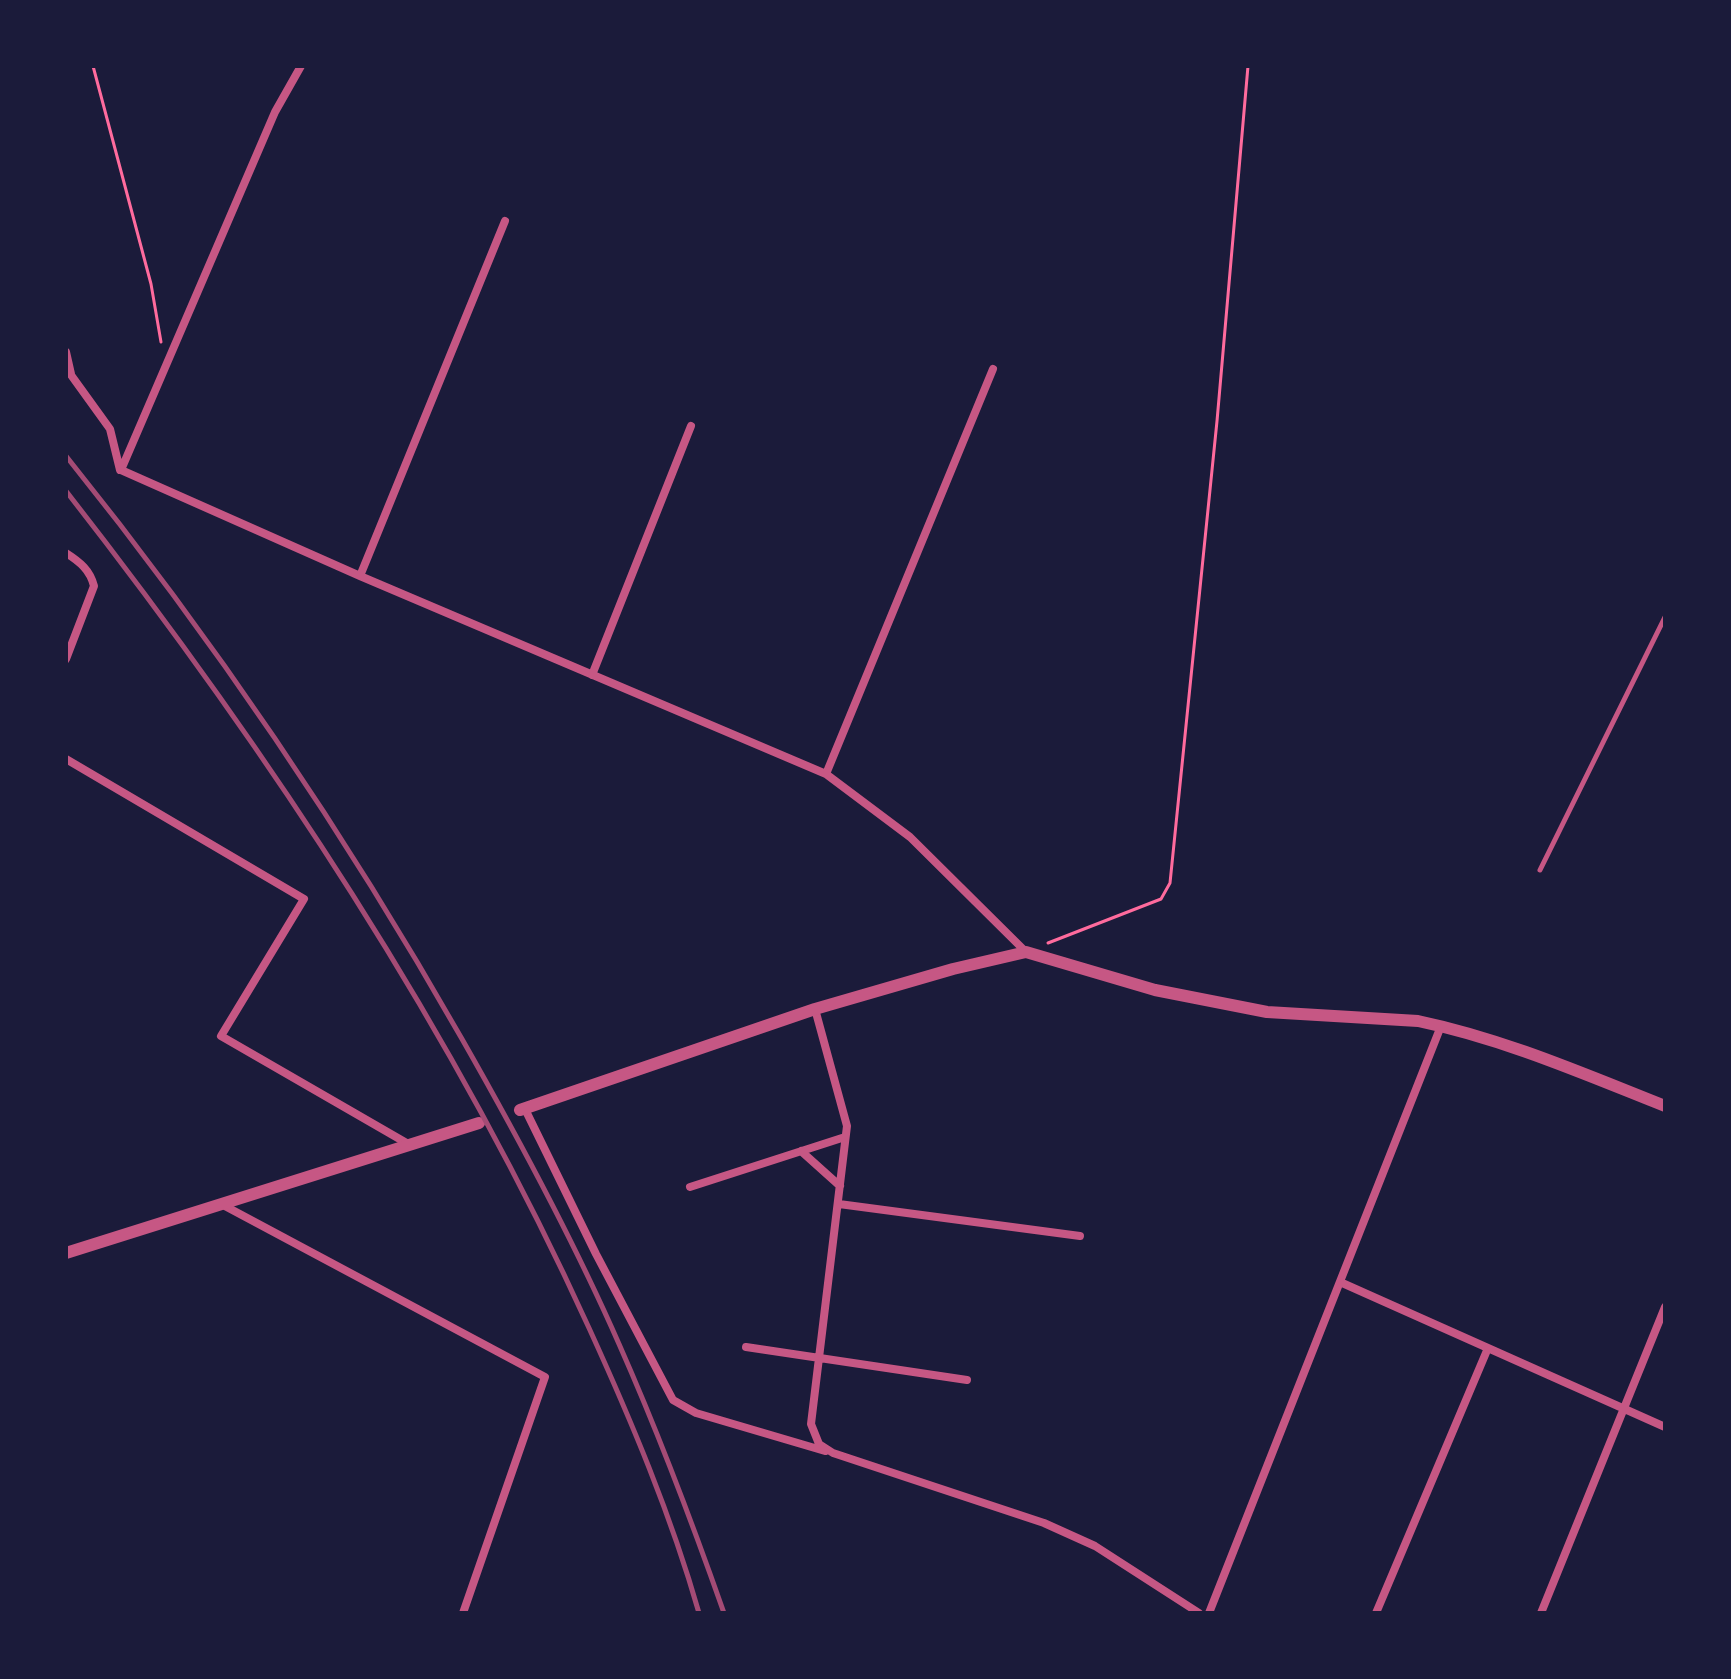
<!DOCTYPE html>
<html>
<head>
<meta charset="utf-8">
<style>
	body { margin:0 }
	#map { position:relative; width:1731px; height:1679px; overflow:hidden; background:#1b1b3a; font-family:"Sofia Sans Condensed",sans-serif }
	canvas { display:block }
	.frame { position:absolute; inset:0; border:68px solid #1b1b3a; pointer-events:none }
</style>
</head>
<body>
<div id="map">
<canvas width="1731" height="1679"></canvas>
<div class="frame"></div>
</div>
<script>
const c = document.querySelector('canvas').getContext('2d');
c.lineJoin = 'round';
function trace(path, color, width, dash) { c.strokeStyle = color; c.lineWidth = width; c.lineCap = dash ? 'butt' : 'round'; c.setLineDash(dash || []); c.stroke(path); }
trace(new Path2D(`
	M 93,66 L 151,284 L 161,342
	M 1048,943 L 1161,899 L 1170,883 L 1217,421 L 1248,66`), '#ff6b9d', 3);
trace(new Path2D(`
	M 1540,870 L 1665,617`), '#c65784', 5);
trace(new Path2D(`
	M 66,352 L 71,374
	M 66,368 L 110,429 L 120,470
	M 121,470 L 360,576 L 826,774 L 910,837 L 1026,952
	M 121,470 L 275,112 L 301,66
	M 66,553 C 80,562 90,570 94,586 L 66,659
	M 360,576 L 505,221
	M 592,675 L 691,426
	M 66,759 L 304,899 L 221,1036 L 410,1145
	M 826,774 L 993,369
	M 815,1009 L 847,1126 L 811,1424 L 819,1444 L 833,1453 L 1044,1523 L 1095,1546 L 1199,1613
	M 525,1109 L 596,1254 L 673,1400 L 696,1413 L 825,1451
	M 801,1151 L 840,1186
	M 690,1187 L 845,1137
	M 839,1204 L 1080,1236
	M 223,1205 L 545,1377 L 463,1613
	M 1340,1282 L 1665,1427
	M 746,1347 L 967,1380
	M 1209,1613 L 1441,1026
	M 1376,1613 L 1488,1348
	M 1541,1613 L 1665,1307`), '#c65784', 8);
trace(new Path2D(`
	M 520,1110 L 815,1009 L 953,969 L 1026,952 L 1155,990 L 1267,1012 L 1418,1021 C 1504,1039 1584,1074 1665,1106
	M 66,1253 L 479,1123`), '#c65784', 12);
trace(new Path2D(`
	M 66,456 C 214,640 346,835 462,1039 C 519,1139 573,1239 619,1344 C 658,1432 692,1522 724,1613
	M 66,491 C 269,751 452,1027 589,1328 C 631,1420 671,1515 699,1613`), '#a44b75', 5);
</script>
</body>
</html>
